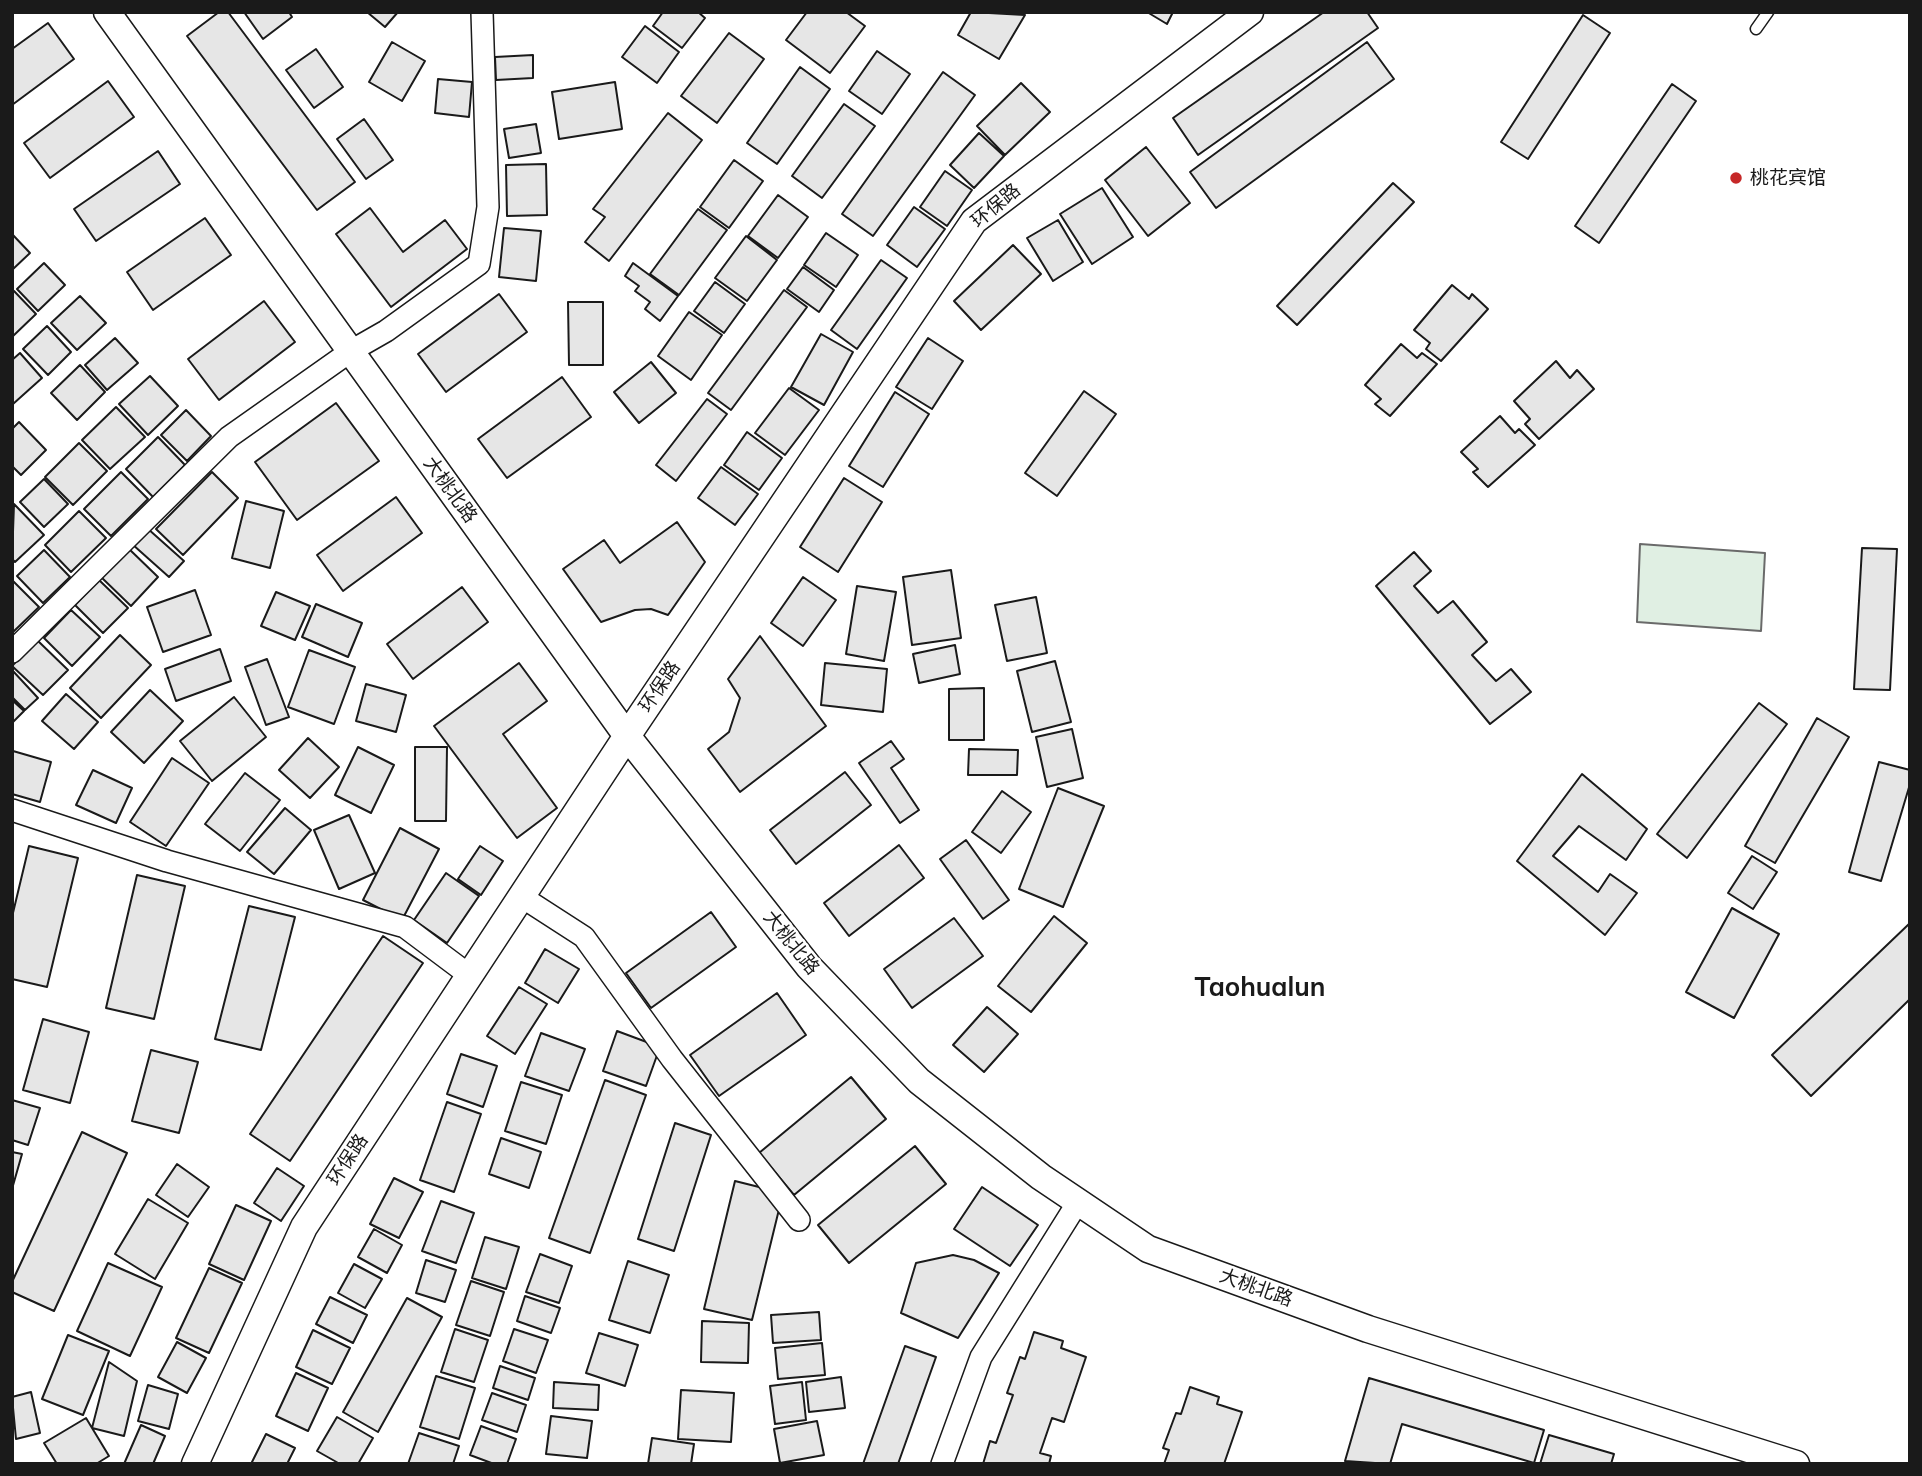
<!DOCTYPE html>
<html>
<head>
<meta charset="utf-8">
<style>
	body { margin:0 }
	#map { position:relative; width:1922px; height:1476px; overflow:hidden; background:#fff; font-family:Mulish,sans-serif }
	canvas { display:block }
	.frame { position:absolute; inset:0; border:14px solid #1a1a1a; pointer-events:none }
</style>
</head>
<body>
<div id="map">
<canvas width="1922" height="1476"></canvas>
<div class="frame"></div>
</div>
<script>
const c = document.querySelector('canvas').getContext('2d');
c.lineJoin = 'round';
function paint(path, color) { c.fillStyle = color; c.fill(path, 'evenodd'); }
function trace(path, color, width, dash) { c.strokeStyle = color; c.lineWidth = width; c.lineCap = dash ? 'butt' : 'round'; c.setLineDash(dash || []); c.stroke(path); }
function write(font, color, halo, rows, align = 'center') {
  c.font = font + ' Mulish,"Noto Sans SC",sans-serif'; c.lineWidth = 5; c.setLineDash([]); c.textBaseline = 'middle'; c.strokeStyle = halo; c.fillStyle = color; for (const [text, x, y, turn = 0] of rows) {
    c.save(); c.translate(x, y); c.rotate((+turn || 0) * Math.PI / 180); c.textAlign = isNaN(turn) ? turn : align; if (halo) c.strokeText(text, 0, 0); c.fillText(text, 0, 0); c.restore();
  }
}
const green = new Path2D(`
	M 1640,544 L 1765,553 L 1761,631 L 1637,622 Z`);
paint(green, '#e0efe3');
trace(green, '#6a6a6a', 2);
const building = new Path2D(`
	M 219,12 L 228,12 L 355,182 L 317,210 L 187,36 Z
	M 244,12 L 289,12 L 292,17 L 263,39 Z
	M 367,12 L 398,12 L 385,27 Z
	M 663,12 L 698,12 L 705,18 L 682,48 L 653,26 Z
	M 807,12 L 846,12 L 865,26 L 830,73 L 786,40 Z
	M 971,12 L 1025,15 L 999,59 L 958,35 Z
	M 1147,12 L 1173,12 L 1167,24 Z
	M 1324,12 L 1367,12 L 1378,28 L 1198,155 L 1173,118 Z
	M 1583,15 L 1610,33 L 1528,159 L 1501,142 Z
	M 48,23 L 74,59 L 12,105 L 12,49 Z
	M 645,26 L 679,52 L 657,83 L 622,57 Z
	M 729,33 L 764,59 L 717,123 L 681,96 Z
	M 392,42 L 425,61 L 402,101 L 369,82 Z
	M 1367,42 L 1394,79 L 1216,208 L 1190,172 Z
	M 316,49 L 343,87 L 314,108 L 286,70 Z
	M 877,51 L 910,74 L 882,114 L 849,91 Z
	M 533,55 L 533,78 L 496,80 L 495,57 Z
	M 800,67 L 830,89 L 777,164 L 747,143 Z
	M 943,72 L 975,95 L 873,236 L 842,214 Z
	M 438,79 L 472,82 L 469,117 L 435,113 Z
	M 108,81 L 134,117 L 50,178 L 24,143 Z
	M 615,82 L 622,129 L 559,139 L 552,92 Z
	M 1021,83 L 1050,112 L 1005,155 L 977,126 Z
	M 1672,84 L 1696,101 L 1599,243 L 1575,226 Z
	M 844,104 L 875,126 L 822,198 L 792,176 Z
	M 668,113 L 702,140 L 609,261 L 585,242 L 605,217 L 593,209 Z
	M 364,119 L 393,160 L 366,179 L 337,139 Z
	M 536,124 L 541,153 L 509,158 L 504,129 Z
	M 979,133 L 1004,156 L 974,188 L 950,165 Z
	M 1146,147 L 1190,203 L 1148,236 L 1105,180 Z
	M 158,151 L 180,184 L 96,241 L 74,209 Z
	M 734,160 L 763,181 L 729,228 L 700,207 Z
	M 546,164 L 547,215 L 507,216 L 506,165 Z
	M 945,171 L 972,190 L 947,226 L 920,207 Z
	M 1393,183 L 1414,202 L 1297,325 L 1277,306 Z
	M 1102,188 L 1133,237 L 1092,264 L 1060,214 Z
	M 778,195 L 808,217 L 778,258 L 748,236 Z
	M 914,207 L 945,229 L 917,267 L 887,245 Z
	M 370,208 L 403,252 L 445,220 L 467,249 L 391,307 L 336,234 Z
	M 698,209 L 727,230 L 679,295 L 650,274 Z
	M 205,218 L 231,255 L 153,310 L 127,272 Z
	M 1058,220 L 1083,262 L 1053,281 L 1027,238 Z
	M 504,228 L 541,231 L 536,281 L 499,277 Z
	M 826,233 L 858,255 L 836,287 L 804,265 Z
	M 12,234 L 30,253 L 12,270 Z
	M 746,236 L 777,260 L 747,301 L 715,278 Z
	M 1013,245 L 1041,274 L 981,330 L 954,301 Z
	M 881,260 L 907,278 L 857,349 L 831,330 Z
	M 44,263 L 65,285 L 38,311 L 17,289 Z
	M 633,263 L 678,296 L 660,321 L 645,309 L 650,302 L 635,291 L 639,286 L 625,276 Z
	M 803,267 L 834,290 L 819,312 L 787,289 Z
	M 715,282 L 745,304 L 724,333 L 694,311 Z
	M 1452,285 L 1469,299 L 1472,294 L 1488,309 L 1441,361 L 1426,349 L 1430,343 L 1414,330 Z
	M 784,290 L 807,307 L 731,410 L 708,393 Z
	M 14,291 L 36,314 L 12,337 L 12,293 Z
	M 499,294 L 527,332 L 446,392 L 418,354 Z
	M 80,296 L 106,323 L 77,350 L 51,323 Z
	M 264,301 L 295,342 L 219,400 L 188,359 Z
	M 568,302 L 603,302 L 603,365 L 569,365 Z
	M 689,312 L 722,335 L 691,380 L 658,356 Z
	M 47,326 L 71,352 L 48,375 L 23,349 Z
	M 821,334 L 853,352 L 824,405 L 791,387 Z
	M 115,338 L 138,363 L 107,390 L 85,365 Z
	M 928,338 L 963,361 L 932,409 L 896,387 Z
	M 1401,344 L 1417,358 L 1422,353 L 1437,364 L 1390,416 L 1375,404 L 1381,399 L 1365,385 Z
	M 20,353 L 42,378 L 13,404 L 12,360 Z
	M 1556,361 L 1570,378 L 1577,370 L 1594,389 L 1539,439 L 1525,424 L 1530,419 L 1514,401 Z
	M 651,362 L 676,393 L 639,423 L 614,392 Z
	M 80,365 L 105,392 L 77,420 L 51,393 Z
	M 150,376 L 178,406 L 148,435 L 119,404 Z
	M 562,377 L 591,417 L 507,478 L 478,439 Z
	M 789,388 L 819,410 L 785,455 L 755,433 Z
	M 1084,391 L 1116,414 L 1057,496 L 1025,473 Z
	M 895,392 L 929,414 L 883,487 L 849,466 Z
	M 707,399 L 727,414 L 676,481 L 656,465 Z
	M 336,403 L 379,461 L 297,520 L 255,462 Z
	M 116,407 L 145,437 L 110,469 L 82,440 Z
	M 186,410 L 211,436 L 187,461 L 161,435 Z
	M 1500,416 L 1515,433 L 1519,429 L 1535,445 L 1488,487 L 1473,472 L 1478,469 L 1461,452 Z
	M 19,422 L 46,450 L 21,475 L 12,466 L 12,429 Z
	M 747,432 L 782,458 L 759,490 L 724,465 Z
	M 158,437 L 185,465 L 153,497 L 126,469 Z
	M 79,443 L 107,471 L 73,505 L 45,477 Z
	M 721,467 L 758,494 L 735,525 L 698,498 Z
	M 121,472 L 148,499 L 111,536 L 84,509 Z
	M 212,472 L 238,498 L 183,555 L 156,529 Z
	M 844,478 L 882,502 L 838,572 L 800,547 Z
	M 44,479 L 68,504 L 44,527 L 20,502 Z
	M 396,497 L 422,533 L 343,591 L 317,555 Z
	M 246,501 L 284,511 L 270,568 L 232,558 Z
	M 14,504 L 44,535 L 15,562 L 12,559 Z
	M 79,511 L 106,538 L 71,572 L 45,545 Z
	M 677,522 L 705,562 L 668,615 L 651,609 L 635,610 L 601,622 L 563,569 L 604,540 L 620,563 Z
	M 147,528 L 184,561 L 169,577 L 132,544 Z
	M 127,547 L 158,577 L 131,606 L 100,576 Z
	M 1862,548 L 1897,549 L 1890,690 L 1854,689 Z
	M 44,550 L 70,577 L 43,603 L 17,576 Z
	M 1414,552 L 1431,571 L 1414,586 L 1438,613 L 1453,601 L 1487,642 L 1472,655 L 1496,681 L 1511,669 L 1531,692 L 1490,724 L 1376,586 Z
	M 951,570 L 961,638 L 912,645 L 903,577 Z
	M 803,577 L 836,600 L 803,646 L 771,623 Z
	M 12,580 L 39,607 L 12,633 Z
	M 99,580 L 128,608 L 103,633 L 75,605 Z
	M 857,586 L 896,592 L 884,661 L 846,654 Z
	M 462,587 L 488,622 L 413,679 L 387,644 Z
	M 195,590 L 211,635 L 163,652 L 147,607 Z
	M 276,592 L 310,606 L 295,640 L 261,626 Z
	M 1036,597 L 1047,653 L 1007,661 L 995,605 Z
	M 316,604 L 362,623 L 348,657 L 302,637 Z
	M 71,610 L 100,637 L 72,666 L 44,638 Z
	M 120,635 L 151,665 L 101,718 L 70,688 Z
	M 760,636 L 826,726 L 740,792 L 708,749 L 729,732 L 740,698 L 728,679 Z
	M 37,640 L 68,670 L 43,695 L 12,666 Z
	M 955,645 L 960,674 L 919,683 L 913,654 Z
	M 220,649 L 231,681 L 176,701 L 165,669 Z
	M 309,650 L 355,667 L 334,724 L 288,707 Z
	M 267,659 L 289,717 L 266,725 L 245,667 Z
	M 1055,661 L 1071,722 L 1032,732 L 1017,671 Z
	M 519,663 L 547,701 L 503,734 L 557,808 L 517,838 L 434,726 Z
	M 825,663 L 887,669 L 883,712 L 821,705 Z
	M 12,670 L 38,698 L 25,710 L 12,697 Z
	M 366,684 L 406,695 L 396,732 L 356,721 Z
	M 984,688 L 984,740 L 949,740 L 949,689 Z
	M 150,690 L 183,721 L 144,763 L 111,732 Z
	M 66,694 L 98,722 L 74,749 L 42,721 Z
	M 234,697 L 266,737 L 212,781 L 180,741 Z
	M 12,700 L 24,711 L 12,723 Z
	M 1759,703 L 1787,724 L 1687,858 L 1657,834 Z
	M 1817,718 L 1849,737 L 1775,863 L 1745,846 Z
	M 1072,729 L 1083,778 L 1047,787 L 1036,737 Z
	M 308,738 L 339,767 L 310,798 L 279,770 Z
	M 891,741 L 904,759 L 891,768 L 919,810 L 900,823 L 859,763 Z
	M 358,747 L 394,765 L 371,813 L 335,795 Z
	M 415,747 L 447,747 L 446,821 L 415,821 Z
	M 969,749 L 1018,750 L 1017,775 L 968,775 Z
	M 13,751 L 51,762 L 40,802 L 12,794 Z
	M 172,758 L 209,783 L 166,846 L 130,822 Z
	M 1879,762 L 1910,770 L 1910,784 L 1881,881 L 1849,872 Z
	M 93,770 L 132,788 L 116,823 L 76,805 Z
	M 845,772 L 871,805 L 796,864 L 770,830 Z
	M 245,773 L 280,800 L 240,851 L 205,824 Z
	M 1582,774 L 1647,829 L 1626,860 L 1579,826 L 1553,856 L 1598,892 L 1610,874 L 1637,893 L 1605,935 L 1517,861 Z
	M 1058,788 L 1104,806 L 1063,907 L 1019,889 Z
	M 1002,791 L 1031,812 L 1001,853 L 972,832 Z
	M 285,808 L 311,830 L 274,874 L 247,852 Z
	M 349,815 L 375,873 L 339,889 L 314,830 Z
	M 400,828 L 439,849 L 402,920 L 363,900 Z
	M 966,840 L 1009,900 L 983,919 L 940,859 Z
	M 899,845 L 924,878 L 849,936 L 824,903 Z
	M 29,846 L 78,858 L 47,987 L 12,979 L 12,917 Z
	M 480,846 L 503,861 L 481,895 L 458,879 Z
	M 1752,856 L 1777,872 L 1753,909 L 1728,893 Z
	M 446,873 L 479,896 L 447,943 L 414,920 Z
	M 137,875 L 185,886 L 154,1019 L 106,1008 Z
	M 249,906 L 295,917 L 261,1050 L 215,1039 Z
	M 1732,908 L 1779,934 L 1734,1018 L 1686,992 Z
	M 711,912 L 736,947 L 651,1008 L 626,973 Z
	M 1054,916 L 1087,943 L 1031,1012 L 998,986 Z
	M 954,918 L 983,956 L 912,1008 L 884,969 Z
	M 1910,923 L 1910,999 L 1811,1096 L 1772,1055 Z
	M 383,936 L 423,963 L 290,1161 L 250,1134 Z
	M 545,949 L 579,969 L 558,1003 L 525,983 Z
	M 519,987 L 547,1004 L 515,1054 L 487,1036 Z
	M 777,993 L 806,1035 L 719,1096 L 690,1055 Z
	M 987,1007 L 1018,1034 L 984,1072 L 953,1045 Z
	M 43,1019 L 89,1032 L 70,1103 L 23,1090 Z
	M 617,1031 L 660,1047 L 646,1086 L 603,1071 Z
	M 541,1033 L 585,1049 L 569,1091 L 525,1076 Z
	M 151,1050 L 198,1062 L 179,1133 L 132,1121 Z
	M 461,1054 L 497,1066 L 483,1107 L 447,1094 Z
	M 851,1077 L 886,1119 L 794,1195 L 759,1153 Z
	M 605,1080 L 646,1095 L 590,1253 L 549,1238 Z
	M 521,1082 L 562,1095 L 546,1144 L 505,1131 Z
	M 12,1100 L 40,1108 L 28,1145 L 12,1140 Z
	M 447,1102 L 481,1114 L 454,1192 L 420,1180 Z
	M 675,1123 L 711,1135 L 674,1251 L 638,1239 Z
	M 82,1132 L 127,1153 L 54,1311 L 12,1292 L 12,1282 Z
	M 501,1138 L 541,1152 L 529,1188 L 489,1174 Z
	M 915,1146 L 946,1184 L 849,1263 L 818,1225 Z
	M 12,1152 L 22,1154 L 12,1189 Z
	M 177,1164 L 209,1187 L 188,1217 L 156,1195 Z
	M 277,1168 L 304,1186 L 281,1221 L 254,1203 Z
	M 394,1178 L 423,1192 L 399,1238 L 370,1224 Z
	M 735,1181 L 783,1193 L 752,1320 L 704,1309 Z
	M 982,1187 L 1038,1225 L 1010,1266 L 954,1229 Z
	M 148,1199 L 188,1223 L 155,1279 L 115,1254 Z
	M 441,1201 L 474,1213 L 456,1263 L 422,1251 Z
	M 236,1205 L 271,1221 L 244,1280 L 209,1264 Z
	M 374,1229 L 402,1245 L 387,1273 L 358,1257 Z
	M 485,1237 L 519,1247 L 506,1289 L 472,1278 Z
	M 540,1254 L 572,1266 L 559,1303 L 526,1292 Z
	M 953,1255 L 974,1260 L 999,1273 L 958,1338 L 901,1313 L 916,1263 Z
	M 426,1260 L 456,1270 L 445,1302 L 416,1293 Z
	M 628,1261 L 669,1275 L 650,1333 L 609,1320 Z
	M 108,1263 L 162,1287 L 130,1356 L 77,1331 Z
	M 354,1264 L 382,1279 L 365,1308 L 338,1293 Z
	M 209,1268 L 242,1283 L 209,1353 L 176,1338 Z
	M 471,1281 L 504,1292 L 490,1336 L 456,1325 Z
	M 525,1296 L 560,1308 L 551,1333 L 517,1321 Z
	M 330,1297 L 367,1315 L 353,1343 L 316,1324 Z
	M 407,1298 L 442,1317 L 378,1432 L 343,1412 Z
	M 819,1312 L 821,1340 L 773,1343 L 771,1315 Z
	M 702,1321 L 749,1323 L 748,1363 L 701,1362 Z
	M 455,1329 L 488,1340 L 474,1382 L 441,1372 Z
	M 514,1329 L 548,1340 L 536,1373 L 503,1361 Z
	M 313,1330 L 350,1348 L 332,1384 L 296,1367 Z
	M 1034,1332 L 1063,1341 L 1061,1348 L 1086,1357 L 1064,1422 L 1052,1418 L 1040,1453 L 1051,1456 L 1049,1464 L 983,1464 L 990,1441 L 996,1443 L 1013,1395 L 1007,1393 L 1020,1357 L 1025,1359 Z
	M 599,1333 L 638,1345 L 625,1386 L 586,1373 Z
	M 68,1335 L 109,1351 L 83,1415 L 42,1399 Z
	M 177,1342 L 206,1358 L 187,1393 L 158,1377 Z
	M 822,1343 L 825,1375 L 778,1379 L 775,1348 Z
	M 905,1346 L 936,1357 L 898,1464 L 863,1464 Z
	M 109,1362 L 137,1381 L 124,1436 L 92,1428 Z
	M 500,1366 L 535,1378 L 528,1400 L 493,1388 Z
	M 296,1373 L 328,1388 L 308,1431 L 276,1416 Z
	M 436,1376 L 475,1388 L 459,1439 L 420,1427 Z
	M 841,1377 L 845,1408 L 809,1412 L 806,1382 Z
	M 1369,1378 L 1544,1430 L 1534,1463 L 1402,1424 L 1390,1464 L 1345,1461 Z
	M 554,1382 L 599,1385 L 598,1410 L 553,1408 Z
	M 802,1382 L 806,1420 L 775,1424 L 770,1386 Z
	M 148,1385 L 178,1394 L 169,1429 L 138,1421 Z
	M 1190,1387 L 1219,1397 L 1217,1404 L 1242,1412 L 1224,1464 L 1164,1464 L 1169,1450 L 1163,1448 L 1176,1413 L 1181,1414 Z
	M 681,1390 L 734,1393 L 731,1442 L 678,1439 Z
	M 31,1392 L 40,1433 L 16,1439 L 12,1397 Z
	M 492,1393 L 526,1405 L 517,1432 L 482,1420 Z
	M 551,1416 L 592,1421 L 587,1458 L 546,1454 Z
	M 337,1417 L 373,1438 L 358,1464 L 340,1464 L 317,1451 Z
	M 86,1418 L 109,1456 L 96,1464 L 57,1464 L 44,1443 Z
	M 817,1421 L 824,1455 L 780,1463 L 774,1429 Z
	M 141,1425 L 165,1436 L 153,1464 L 124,1464 Z
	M 481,1426 L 516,1439 L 507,1464 L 494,1464 L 470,1455 Z
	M 419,1433 L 459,1446 L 453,1464 L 408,1464 Z
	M 266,1434 L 295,1448 L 287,1464 L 251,1464 Z
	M 1549,1435 L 1614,1454 L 1611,1464 L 1540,1464 Z
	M 652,1438 L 694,1444 L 691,1464 L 648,1464 Z`);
paint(building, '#e6e6e6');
trace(building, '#1a1a1a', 2);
const service = new Path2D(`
	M 1756,29 L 1768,12`);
const minor = new Path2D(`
	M 12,652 L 229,437 L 351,351 L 386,331 L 479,264 L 488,207 L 482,12
	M 12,810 L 167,861 L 405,927 L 469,975
	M 522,897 L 584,937 L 672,1059 L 799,1220
	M 942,1464 L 981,1357 L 1078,1202`);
const tertiary = new Path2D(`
	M 107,12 L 627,736 L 809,967 L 919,1081 L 1041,1177 L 1148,1249 L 1368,1329 L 1796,1464
	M 195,1464 L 304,1227 L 627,736 L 974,221 L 1250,12`);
trace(service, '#1a1a1a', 13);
trace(minor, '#1a1a1a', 24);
trace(tertiary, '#1a1a1a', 29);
trace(service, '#fff', 10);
trace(minor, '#fff', 21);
trace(tertiary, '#fff', 26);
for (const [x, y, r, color] of [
	[1736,178,7,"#c62828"]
]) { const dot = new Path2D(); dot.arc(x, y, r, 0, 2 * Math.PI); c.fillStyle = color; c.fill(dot); trace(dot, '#fff', 2.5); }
write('19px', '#1a1a1a', '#fff', [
	["桃花宾馆",1750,178]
], 'left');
write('19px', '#1a1a1a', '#fff', [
	["环保路",996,206,-40],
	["大桃北路",450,490,54],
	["环保路",660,687,-56],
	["大桃北路",791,943,51],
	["环保路",348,1160,-57],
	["大桃北路",1256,1288,20]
]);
write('bold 26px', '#1a1a1a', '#fff', [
	["Taohualun",1260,988]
]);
</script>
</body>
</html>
